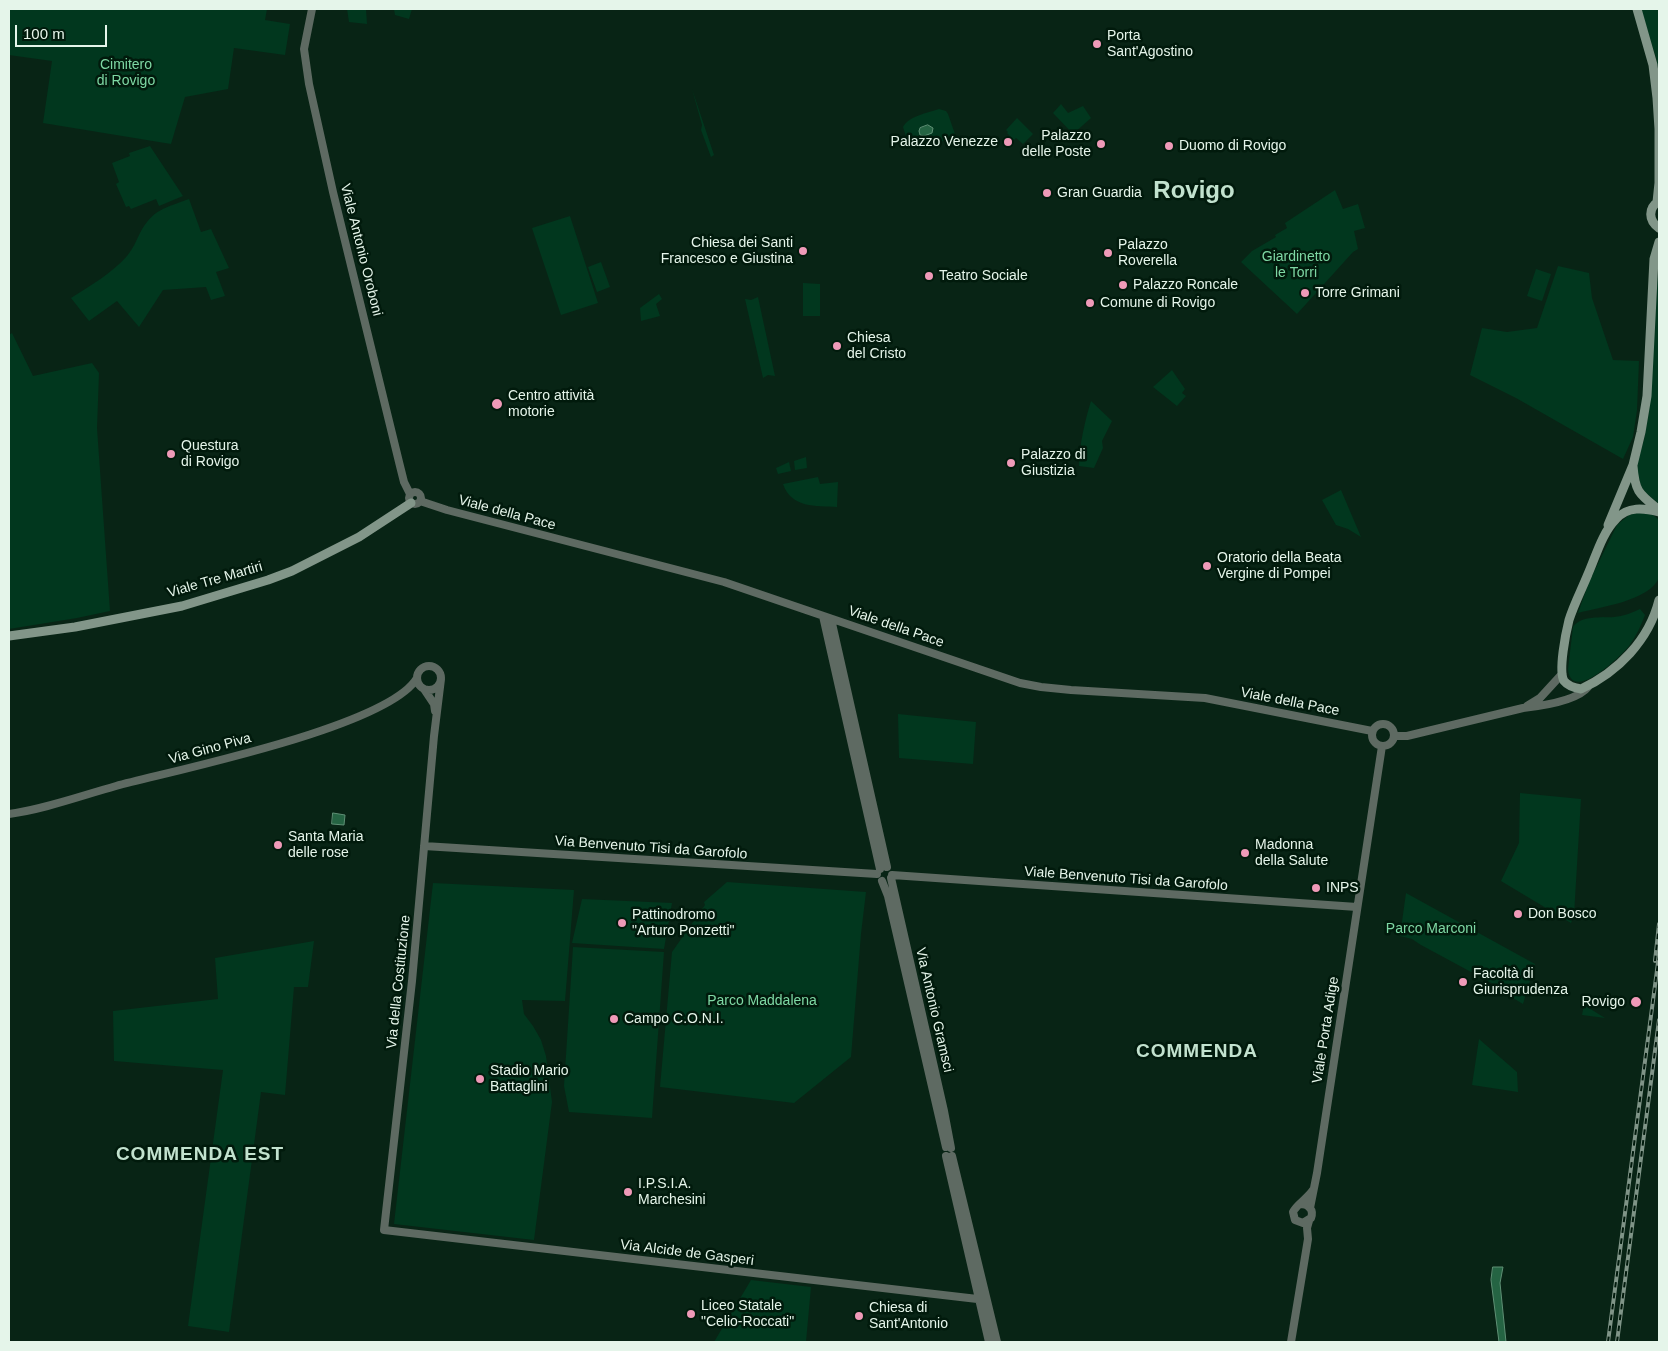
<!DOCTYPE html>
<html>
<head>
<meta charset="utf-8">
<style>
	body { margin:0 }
	#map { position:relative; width:1668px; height:1351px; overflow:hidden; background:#082415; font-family:Arial,sans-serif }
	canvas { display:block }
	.frame { position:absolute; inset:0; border:10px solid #e5f5ea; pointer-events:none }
	.scale { position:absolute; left:15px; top:25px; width:92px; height:22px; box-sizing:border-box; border:2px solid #e5f5ea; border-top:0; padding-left:6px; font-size:15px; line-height:18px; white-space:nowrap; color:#e5f5ea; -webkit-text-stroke:4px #011a0c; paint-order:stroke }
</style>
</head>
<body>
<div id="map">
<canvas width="1668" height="1351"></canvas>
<div class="frame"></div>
<div class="scale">100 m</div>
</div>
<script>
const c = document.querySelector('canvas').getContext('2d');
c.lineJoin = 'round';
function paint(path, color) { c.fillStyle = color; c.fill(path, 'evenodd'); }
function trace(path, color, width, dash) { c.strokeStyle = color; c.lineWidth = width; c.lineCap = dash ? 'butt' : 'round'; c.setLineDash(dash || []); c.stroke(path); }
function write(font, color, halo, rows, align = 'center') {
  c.font = font + ' Arial,sans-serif'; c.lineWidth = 5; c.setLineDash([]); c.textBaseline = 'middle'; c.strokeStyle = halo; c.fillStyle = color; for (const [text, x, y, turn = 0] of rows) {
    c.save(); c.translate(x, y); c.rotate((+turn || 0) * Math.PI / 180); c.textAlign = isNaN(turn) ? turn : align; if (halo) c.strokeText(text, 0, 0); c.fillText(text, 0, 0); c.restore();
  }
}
paint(new Path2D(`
	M 9,9 L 267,9 L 265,20 L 290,24 L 285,55 L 234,48 L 228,89 L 185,97 L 171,144 L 43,123 L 52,61 L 9,55 Z
	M 347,9 L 366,9 L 367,24 L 349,22 Z
	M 394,9 L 412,9 L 409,19 L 395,15 Z
	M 1641,9 L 1659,9 L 1659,88 L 1657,61 Z
	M 692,89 L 714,155 L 711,157 L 701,130 L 702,125 Z
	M 1061,104 L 1068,113 L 1083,106 L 1091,118 L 1073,134 L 1053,113 Z
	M 939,109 L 946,111 L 948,114 L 955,134 L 954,139 L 912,147 L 909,146 L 903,127 C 909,116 927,113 939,109 Z
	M 1017,118 L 1033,134 L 1023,144 L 1016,138 L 1014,140 L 1007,133 L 1008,132 L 1006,130 Z
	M 150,146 L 183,196 L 159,206 L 156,199 L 131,209 L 129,206 L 126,207 L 116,184 L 119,182 L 112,163 L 130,156 L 129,153 Z
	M 1335,190 L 1343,209 L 1358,204 L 1365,228 L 1354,231 L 1358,249 L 1353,252 L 1297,314 L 1241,262 L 1252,251 L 1276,237 L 1275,235 L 1287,228 L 1285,223 Z
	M 189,199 L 201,232 L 211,229 L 229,268 L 216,272 L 225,296 L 211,300 L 206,287 L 163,290 L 139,327 L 117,301 L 89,321 L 71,298 C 91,285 111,274 127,256 C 133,249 136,241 140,233 C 153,209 165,208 189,199 Z
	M 570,216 L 598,303 L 561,315 L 532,228 Z
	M 1659,254 L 1659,504 L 1646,493 L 1641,486 L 1637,470 L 1638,460 L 1644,440 L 1649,411 Z
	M 601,262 L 610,287 L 597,292 L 588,267 Z
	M 1558,266 L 1589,273 L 1592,298 L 1613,360 L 1639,361 L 1637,410 L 1633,437 L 1623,459 L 1516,398 L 1470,375 L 1482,328 L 1507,332 L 1537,328 Z
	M 1536,269 L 1551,274 L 1542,301 L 1527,296 Z
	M 803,283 L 820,284 L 820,316 L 803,316 Z
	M 659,294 L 662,299 L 656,304 L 660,316 L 641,321 L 640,308 Z
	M 758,297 L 775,376 L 768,375 L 763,378 L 745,299 L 751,300 Z
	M 12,333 L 33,376 L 92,363 L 99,373 L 97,428 L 110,611 L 77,618 L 9,629 L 9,335 Z
	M 1172,370 L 1185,389 L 1182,393 L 1186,396 L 1177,406 L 1153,387 Z
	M 1091,401 L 1112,421 L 1102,441 L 1103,448 L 1094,468 L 1079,466 C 1079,447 1085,420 1091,401 Z
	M 806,457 L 807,468 L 795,470 L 794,461 Z
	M 789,462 L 791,471 L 778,474 L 776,468 Z
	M 818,477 L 820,484 L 838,482 L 837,507 C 816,506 791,508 783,484 Z
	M 1341,490 L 1361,537 L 1348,529 L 1336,525 L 1322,500 Z
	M 1639,512 L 1653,515 L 1659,520 C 1659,530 1662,572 1659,578 C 1649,601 1600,607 1578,613 L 1589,582 L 1617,525 L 1629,515 Z
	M 1640,609 L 1645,615 C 1641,626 1636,636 1629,646 C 1620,657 1571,704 1568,669 L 1573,627 C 1581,615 1601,618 1614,617 C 1623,616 1632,613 1640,609 Z
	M 898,714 L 976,722 L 973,764 L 899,758 Z
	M 1520,793 L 1581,799 L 1574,915 L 1571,923 L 1501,881 L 1519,843 Z
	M 727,882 L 866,892 L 861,934 L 851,1057 L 794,1103 L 660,1087 L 672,952 L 705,905 L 704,902 Z
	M 433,883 L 574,890 L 565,1001 L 522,1000 L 524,1014 L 533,1026 L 541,1040 L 546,1056 L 552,1102 L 534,1240 L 394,1224 Z
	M 1406,893 L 1535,964 L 1523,1004 L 1498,989 L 1497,986 L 1421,945 L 1412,939 L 1400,936 Z
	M 582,899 L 672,903 L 664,949 L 572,943 Z
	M 314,941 L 308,987 L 294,987 L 285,1095 L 261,1092 L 229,1332 L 188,1326 L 223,1070 L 114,1061 L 113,1011 L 218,999 L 215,958 Z
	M 573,947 L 664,952 L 652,1118 L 569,1112 L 564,1086 Z
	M 1584,1005 L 1605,1018 L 1582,1015 Z
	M 1479,1039 L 1517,1072 L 1518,1092 L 1472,1085 Z
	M 751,1280 L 811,1287 L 806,1342 L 714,1342 Z`), '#01371e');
const water = new Path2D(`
	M 928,125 L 933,128 L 932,133 L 924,136 L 920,135 L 919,131 L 920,128 Z
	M 333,813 L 345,815 L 344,825 L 332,824 Z
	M 1493,1267 L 1503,1267 L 1500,1283 L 1506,1342 L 1499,1342 L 1491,1280 Z`);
paint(water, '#256443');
trace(water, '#5f9075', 1);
trace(new Path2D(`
	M 312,9 L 304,49 L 309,84 L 333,192 L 400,466 L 404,482 L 410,494
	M409 498a6 6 0 1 1 12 0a6 6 0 1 1-12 0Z
	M 420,501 L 447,510 L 724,582 L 1020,683 L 1041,687 L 1071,690 L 1205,698 L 1372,731
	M 823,616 L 880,869
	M 831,619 L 887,867
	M417 678a12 12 0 1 1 24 0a12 12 0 1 1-24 0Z
	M 441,679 L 434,736 L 412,981 L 384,1230 L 986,1300
	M 424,689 L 434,704 L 435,711
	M 1527,706 L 1540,698 L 1562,674
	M1372 735a11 11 0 1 1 22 0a11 11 0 1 1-22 0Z
	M 1394,736 L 1407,736 L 1523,708 C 1541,706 1577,701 1588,687
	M 9,814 C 45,809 80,796 116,786 C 175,770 388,727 417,678
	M 424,846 L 877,874
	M 892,875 L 1357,907
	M 891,878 L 944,1111 L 951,1148
	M 882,881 L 888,896 L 946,1147
	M 946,1156 L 989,1342
	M 952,1156 L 997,1342
	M 1300,1204 C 1309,1204 1314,1210 1311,1218 L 1303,1223 L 1295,1220 L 1293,1212 C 1297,1204 1307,1199 1313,1190
	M 1310,1208 L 1317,1173 L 1382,746
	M 1291,1342 L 1308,1239 L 1307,1228 L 1309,1221`), '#5e6a62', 8);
trace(new Path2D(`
	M 1637,9 L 1653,65 L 1657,98 L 1659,129 L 1659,183 L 1657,202
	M 1659,201 C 1648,208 1648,220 1659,228
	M 1633,466 C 1635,492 1639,494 1659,510
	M 1659,512 C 1644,508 1628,506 1616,519 C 1602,533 1596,556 1588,574 C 1582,589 1574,604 1569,620 C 1566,632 1558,671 1564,681 C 1568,686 1575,688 1581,689 C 1618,672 1649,640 1659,600
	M 1608,525 L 1633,465 L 1641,432 L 1647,396 L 1654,259 L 1659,242
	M 9,636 L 75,627 L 182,606 L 268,580 L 292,571 L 359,537 L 411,503`), '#829689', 9);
const rail = new Path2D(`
	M 1655,961 L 1659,924
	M 1608,1342 L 1659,955
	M 1617,1342 L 1659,1020`);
trace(rail, '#7f9487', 4);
trace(rail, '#011a0c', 2, [5.5]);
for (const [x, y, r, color] of [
	[1097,44,5,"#ef9ab8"],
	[1008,142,5,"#ef9ab8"],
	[1101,144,5,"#ef9ab8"],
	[1169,146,5,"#ef9ab8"],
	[1047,193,5,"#ef9ab8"],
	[803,251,5,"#ef9ab8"],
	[1108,253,5,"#ef9ab8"],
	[929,276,5,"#ef9ab8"],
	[1123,285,5,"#ef9ab8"],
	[1305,293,5,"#ef9ab8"],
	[1090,303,5,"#ef9ab8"],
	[837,346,5,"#ef9ab8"],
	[497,404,6,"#ef9ab8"],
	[171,454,5,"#ef9ab8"],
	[1011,463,5,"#ef9ab8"],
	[1207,566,5,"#ef9ab8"],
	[278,845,5,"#ef9ab8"],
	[1245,853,5,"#ef9ab8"],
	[1316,888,5,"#ef9ab8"],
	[1518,914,5,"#ef9ab8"],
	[622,923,5,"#ef9ab8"],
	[1463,982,5,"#ef9ab8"],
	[1636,1002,6,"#ef9ab8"],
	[614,1019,5,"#ef9ab8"],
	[480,1079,5,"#ef9ab8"],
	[628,1192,5,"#ef9ab8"],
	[691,1314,5,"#ef9ab8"],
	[859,1316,5,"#ef9ab8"]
]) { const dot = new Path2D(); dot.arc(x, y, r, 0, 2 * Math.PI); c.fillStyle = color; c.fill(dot); trace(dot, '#011a0c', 2); }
write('14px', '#e5f5ea', '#011a0c', [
	["Porta",1107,36],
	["Sant'Agostino",1107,52],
	["Palazzo",1091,136,"right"],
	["delle Poste",1091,152,"right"],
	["Palazzo Venezze",998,142,"right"],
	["Duomo di Rovigo",1179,146],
	["Gran Guardia",1057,193],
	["Chiesa dei Santi",793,243,"right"],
	["Francesco e Giustina",793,259,"right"],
	["Palazzo",1118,245],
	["Roverella",1118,261],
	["Teatro Sociale",939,276],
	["Palazzo Roncale",1133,285],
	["Torre Grimani",1315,293],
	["Comune di Rovigo",1100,303],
	["Chiesa",847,338],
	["del Cristo",847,354],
	["Centro attività",508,396],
	["motorie",508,412],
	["Questura",181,446],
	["di Rovigo",181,462],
	["Palazzo di",1021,455],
	["Giustizia",1021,471],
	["Oratorio della Beata",1217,558],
	["Vergine di Pompei",1217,574],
	["Santa Maria",288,837],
	["delle rose",288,853],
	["Madonna",1255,845],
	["della Salute",1255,861],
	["INPS",1326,888],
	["Don Bosco",1528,914],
	["Pattinodromo",632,915],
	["\"Arturo Ponzetti\"",632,931],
	["Facoltà di",1473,974],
	["Giurisprudenza",1473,990],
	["Rovigo",1625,1002,"right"],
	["Campo C.O.N.I.",624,1019],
	["Stadio Mario",490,1071],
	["Battaglini",490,1087],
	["I.P.S.I.A.",638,1184],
	["Marchesini",638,1200],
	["Liceo Statale",701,1306],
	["\"Celio-Roccati\"",701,1322],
	["Chiesa di",869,1308],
	["Sant'Antonio",869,1324]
], 'left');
write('14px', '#7ed8a4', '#011a0c', [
	["Cimitero",126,65],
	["di Rovigo",126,81],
	["Giardinetto",1296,257],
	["le Torri",1296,273],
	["Parco Marconi",1431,929],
	["Parco Maddalena",762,1001]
]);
write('14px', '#e5f5ea', '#011a0c', [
	["Viale Antonio Oroboni",361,250,76],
	["Viale della Pace",507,513,15],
	["Viale Tre Martiri",215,580,-16],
	["Viale della Pace",896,627,19],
	["Viale della Pace",1290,702,11],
	["Via Gino Piva",210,749,-15],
	["Via Benvenuto Tisi da Garofolo",651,848,4],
	["Viale Benvenuto Tisi da Garofolo",1126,879,4],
	["Via della Costituzione",399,982,-84],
	["Via Antonio Gramsci",934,1010,77],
	["Viale Porta Adige",1326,1030,-81],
	["Via Alcide de Gasperi",687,1253,7]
]);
c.letterSpacing = '1px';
write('bold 19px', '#c2e2ce', '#011a0c', [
	["COMMENDA",1197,1052],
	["COMMENDA EST",200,1155]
]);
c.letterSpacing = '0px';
write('bold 24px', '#c2e2ce', '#011a0c', [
	["Rovigo",1194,191]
]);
</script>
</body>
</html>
